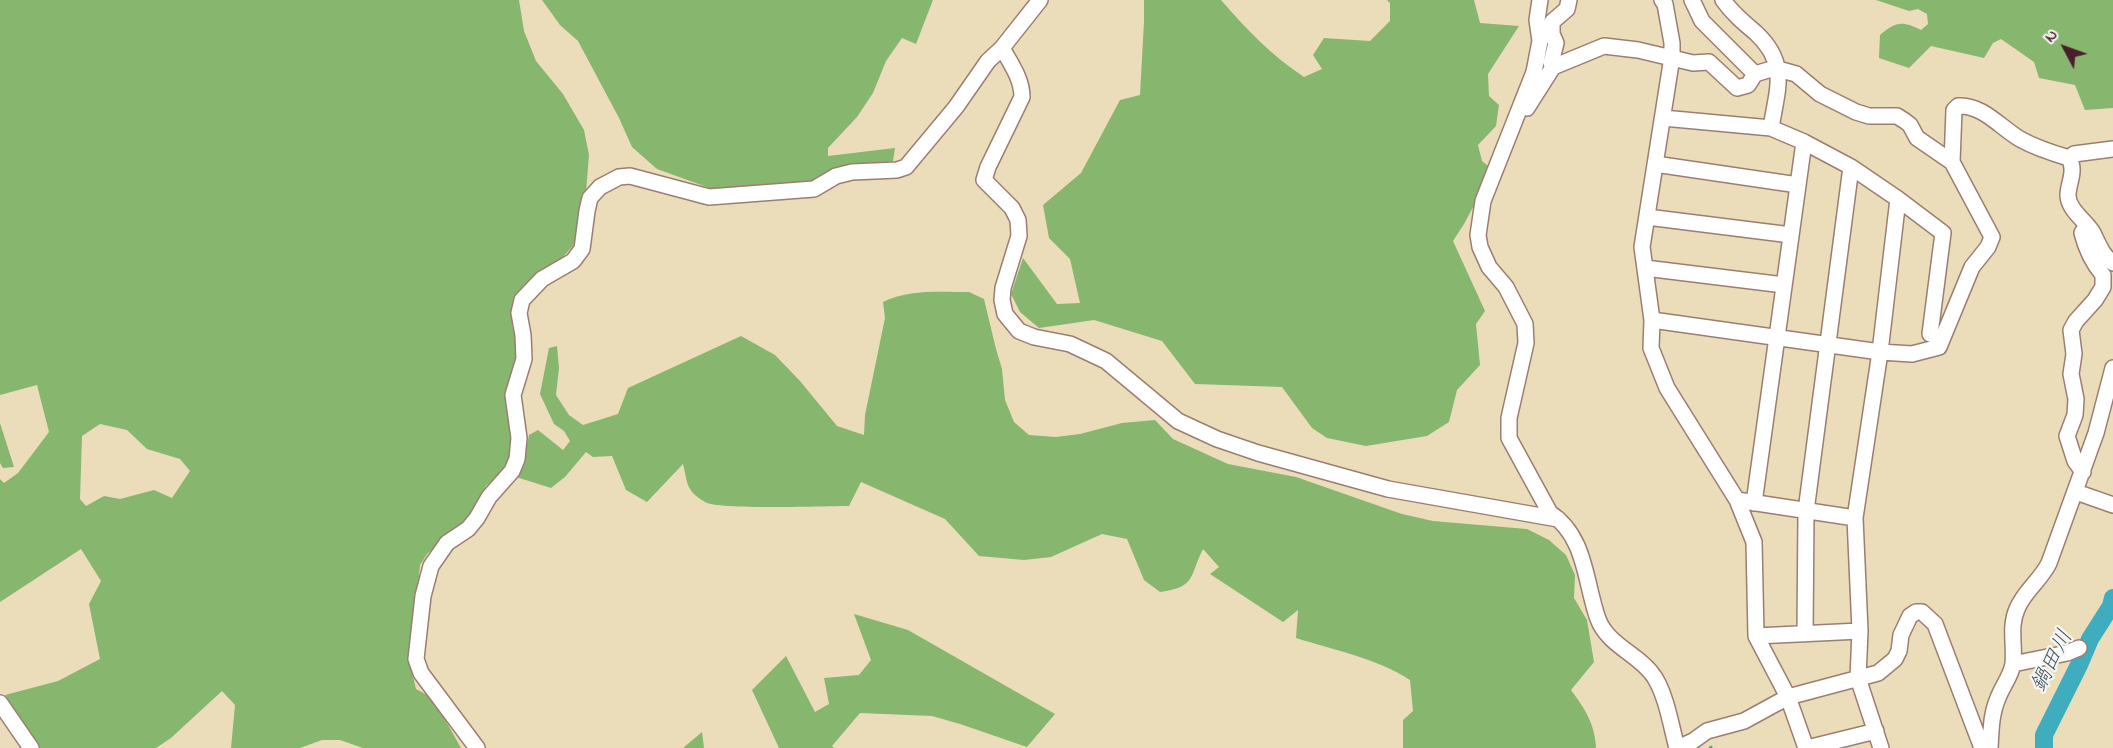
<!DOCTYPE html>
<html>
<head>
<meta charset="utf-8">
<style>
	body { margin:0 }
	#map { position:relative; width:2113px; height:748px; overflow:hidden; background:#ecddba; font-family:"Indie Flower",sans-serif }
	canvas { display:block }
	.north { position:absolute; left:2035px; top:18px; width:60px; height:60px; -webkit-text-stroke:4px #f6f6f2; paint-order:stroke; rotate:311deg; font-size:16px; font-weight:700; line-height:24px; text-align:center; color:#4a1f2b }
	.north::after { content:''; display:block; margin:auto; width:21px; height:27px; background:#4a1f2b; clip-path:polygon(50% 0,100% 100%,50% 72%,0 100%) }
</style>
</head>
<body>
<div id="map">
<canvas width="2113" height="748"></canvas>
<div class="north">N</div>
</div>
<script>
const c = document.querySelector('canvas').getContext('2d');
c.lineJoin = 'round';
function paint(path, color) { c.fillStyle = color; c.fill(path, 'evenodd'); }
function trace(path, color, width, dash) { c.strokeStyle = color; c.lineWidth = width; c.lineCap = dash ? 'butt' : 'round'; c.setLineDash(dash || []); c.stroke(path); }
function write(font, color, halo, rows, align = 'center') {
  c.font = font + ' "Indie Flower","Klee One",sans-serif'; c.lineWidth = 4.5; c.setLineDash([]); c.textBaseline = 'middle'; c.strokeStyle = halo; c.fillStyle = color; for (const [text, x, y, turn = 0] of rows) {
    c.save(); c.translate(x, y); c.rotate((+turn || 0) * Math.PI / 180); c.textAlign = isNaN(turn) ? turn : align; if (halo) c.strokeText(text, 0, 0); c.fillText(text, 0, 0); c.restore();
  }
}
paint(new Path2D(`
	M 0,0 L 519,0 L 524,31 L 536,61 L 563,94 L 584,130 L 589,155 L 584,217 L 577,241 L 563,257 L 542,273 L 515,305 L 512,326 L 519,343 L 516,364 L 507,388 L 508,409 L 514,433 L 508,466 L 486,486 L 466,524 L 454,528 L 427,554 L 420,565 L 416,612 L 408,655 L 416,689 L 433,698 L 461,748 L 363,748 L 340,740 L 322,740 L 300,748 L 231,748 L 235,705 L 222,691 L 171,738 L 156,748 L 39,748 L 5,695 L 58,681 L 100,659 L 89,604 L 101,581 L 81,549 L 0,602 L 0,479 L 4,483 L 18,473 L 49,432 L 37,385 L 0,395 ZM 100,424 L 127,430 L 147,449 L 180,459 L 190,471 L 172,498 L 154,490 L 120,499 L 104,496 L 86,506 L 80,499 L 82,436 Z
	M 542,0 L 933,0 L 916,44 L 902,38 L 886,61 L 873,93 L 857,117 L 828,148 L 828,156 L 895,148 L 893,161 L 831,171 L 810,183 L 715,190 L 657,169 L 632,147 L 619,118 L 578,41 L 560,25 Z
	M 1144,0 L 1221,0 C 1246,29 1272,56 1304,77 L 1322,69 L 1313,55 L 1324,38 L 1370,41 L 1390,21 L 1390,3 L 1387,0 L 1474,0 L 1480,23 L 1519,26 L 1488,74 L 1489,96 L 1499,105 L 1496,126 L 1478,145 L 1482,161 L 1493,170 L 1464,224 L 1453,241 L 1485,311 L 1476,324 L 1480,365 L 1457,390 L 1449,422 L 1427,436 L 1366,446 L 1327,438 L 1312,428 L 1282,387 L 1195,384 L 1162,341 L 1094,320 L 1039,328 L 1020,312 L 1011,294 L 1023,258 L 1057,304 L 1080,303 L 1070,259 L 1049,238 L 1043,205 L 1081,173 L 1120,100 L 1140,95 L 1144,21 Z
	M 1876,0 L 2113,0 L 2113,108 L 2085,110 L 2075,85 L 2039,78 L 2034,62 L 2001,39 L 1993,43 L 1984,58 L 1931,46 L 1909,68 L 1879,58 L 1880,35 C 1896,21 1903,21 1921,30 L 1928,24 L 1927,14 L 1918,9 L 1909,11 Z
	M 969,292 L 984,299 L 996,349 L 1002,369 L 1005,400 L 1014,422 L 1029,435 L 1056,437 L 1080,434 L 1122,423 L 1155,420 L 1173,439 L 1228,464 L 1296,477 L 1402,514 L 1433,521 L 1527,529 L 1549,540 L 1566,555 L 1575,575 L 1574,598 L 1587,620 L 1594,662 L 1571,690 C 1585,709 1595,724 1596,748 L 1403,748 L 1403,720 L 1413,711 L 1410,680 C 1376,658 1334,650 1296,638 L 1298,610 L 1283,622 L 1210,574 L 1219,567 L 1203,549 C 1189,576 1197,587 1160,592 L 1144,580 L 1127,539 L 1102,534 L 1051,557 L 1024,560 L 979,556 L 945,519 L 861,482 L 849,506 C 827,506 716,510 705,502 C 685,490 688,483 683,464 L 647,502 L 626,490 L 612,456 L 593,457 L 586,452 L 565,477 L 551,488 L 516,477 L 524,460 L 529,435 L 538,430 L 563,450 L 570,441 L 564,431 L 554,424 L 540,394 L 549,348 L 557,346 L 559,368 L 556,395 L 569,415 L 583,425 L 618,414 L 628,388 L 741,336 L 775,355 L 800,381 L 837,426 L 864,435 L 865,415 L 885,318 L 883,302 C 908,289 941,292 969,292 Z
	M 0,423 L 14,467 L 3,468 L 0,463 Z
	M 854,614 L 908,630 L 1055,714 L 1027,747 L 960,724 L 932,716 L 860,713 L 832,746 L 834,748 L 779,748 L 752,690 L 786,656 L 815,712 L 829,704 L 824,678 L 859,675 L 871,660 Z
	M 702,732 L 704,748 L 683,748 Z`), '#87b66e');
trace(new Path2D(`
	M 1710,748 L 1711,747`), '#40adbe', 3);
trace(new Path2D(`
	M 2044,748 L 2044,735 L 2079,665 L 2090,639 L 2111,606 L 2113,598`), '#40adbe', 18);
const minor = new Path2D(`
	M 1540,0 L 1537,20 L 1540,41 L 1534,72 L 1483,201 L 1478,235 L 1480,247 L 1489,267 L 1506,287 L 1525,324 L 1526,343 L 1509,418 L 1509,438 L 1550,513 C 1586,536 1585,583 1598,619 C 1608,646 1641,655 1655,678 C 1667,698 1671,726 1677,748
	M 1662,0 L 1665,4 L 1672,43 L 1672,57 L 1642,247 L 1652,320 L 1651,348 L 1667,388 L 1737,500 L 1855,518
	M 1692,0 L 1702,21 L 1755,74
	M 1723,0 C 1732,13 1744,23 1756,33 C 1789,64 1777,89 1771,128
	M 1002,48 C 1011,64 1022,79 1022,97 L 988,167 L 984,180 L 1012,208 L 1018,220 L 1019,236 L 1003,288 L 1002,300 L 1005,314 L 1019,331 L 1034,337 L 1070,344 L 1106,361 L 1178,421 L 1217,439 L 1258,453 L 1388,489 L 1558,519
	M 1553,67 L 1551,63 L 1556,43 L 1552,34 L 1552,22 L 1567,9 L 1569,0
	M 1522,107 L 1527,108 L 1553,67 L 1604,46 L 1638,50 L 1693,63 L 1709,62 L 1737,88 L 1748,85 L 1755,74 L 1768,70 L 1778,69 L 1796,74 L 1820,94 L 1856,112 L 1869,116 L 1897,116 L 1905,121 L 1910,125 L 1917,138 L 1952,162 L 1992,237 L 1988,247 L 1972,267 L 1939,347 L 1912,354 L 1880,352 L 1652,320
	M 1663,118 L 1771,128 L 1804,142 L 1851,167 L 1898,199 L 1943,233 L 1930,334
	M 2069,158 C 2076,171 2069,181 2068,194 C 2067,209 2086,221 2093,233 C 2099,245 2102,255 2113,263
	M 1952,162 L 1954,110 L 1958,106 C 1982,104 2001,128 2020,139 C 2036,148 2052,153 2069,158 L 2074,154 L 2113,149
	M 1655,164 L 1798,185
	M 1647,217 L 1791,235
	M 1645,268 L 1784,285
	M 2083,472 L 2075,461 L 2067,436 L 2075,415 L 2076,399 L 2071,374 L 2074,354 L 2071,330 L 2076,321 L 2095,300 L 2103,287 L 2103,275 C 2092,262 2086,249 2082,233 L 2087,225
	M 2076,492 L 2113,505
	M 1737,500 L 1754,542 L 1756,636 L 1788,697 L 1806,748
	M 1754,503 L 1804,142
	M 1805,634 L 1806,511 L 1851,167
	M 1756,636 L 1860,631
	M 2013,664 L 2067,653 L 2079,648
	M 0,703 L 31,748
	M 477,748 L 421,673 L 416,659 L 423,596 L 431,566 L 447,543 L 468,529 L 477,518 L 489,497 L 512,471 L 517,459 L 519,438 L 513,395 L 524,359 L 523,335 L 519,313 L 522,300 L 542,279 L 573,261 L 582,249 L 587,211 L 590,198 L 600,187 L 619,177 L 630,176 L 709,197 L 814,189 L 836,176 L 852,172 L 897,170 L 906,167 L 956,107 L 988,61 L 1002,48 L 1040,0
	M 1678,748 L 1693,741 L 1707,731 L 1744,721 L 1788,697 L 1878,673 L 1895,659 L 1899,651 L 1901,635 L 1910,616 L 1916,612 L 1922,612 L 1935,624 L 1982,748
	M 1807,748 L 1876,731
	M 1881,748 L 1858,678 L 1860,631 L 1855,518 L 1880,352 L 1898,199
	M 1990,748 C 1991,731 1991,714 1998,698 C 2002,687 2011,676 2013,664 C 2015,645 2009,627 2017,609 C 2024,591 2041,580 2049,563 L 2096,433 L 2113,368`);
trace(minor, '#9b7e72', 18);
trace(minor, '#fff', 15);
write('italic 22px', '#465866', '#f6f6f2', [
	["鍋田川",2054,662,-63]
]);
</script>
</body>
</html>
